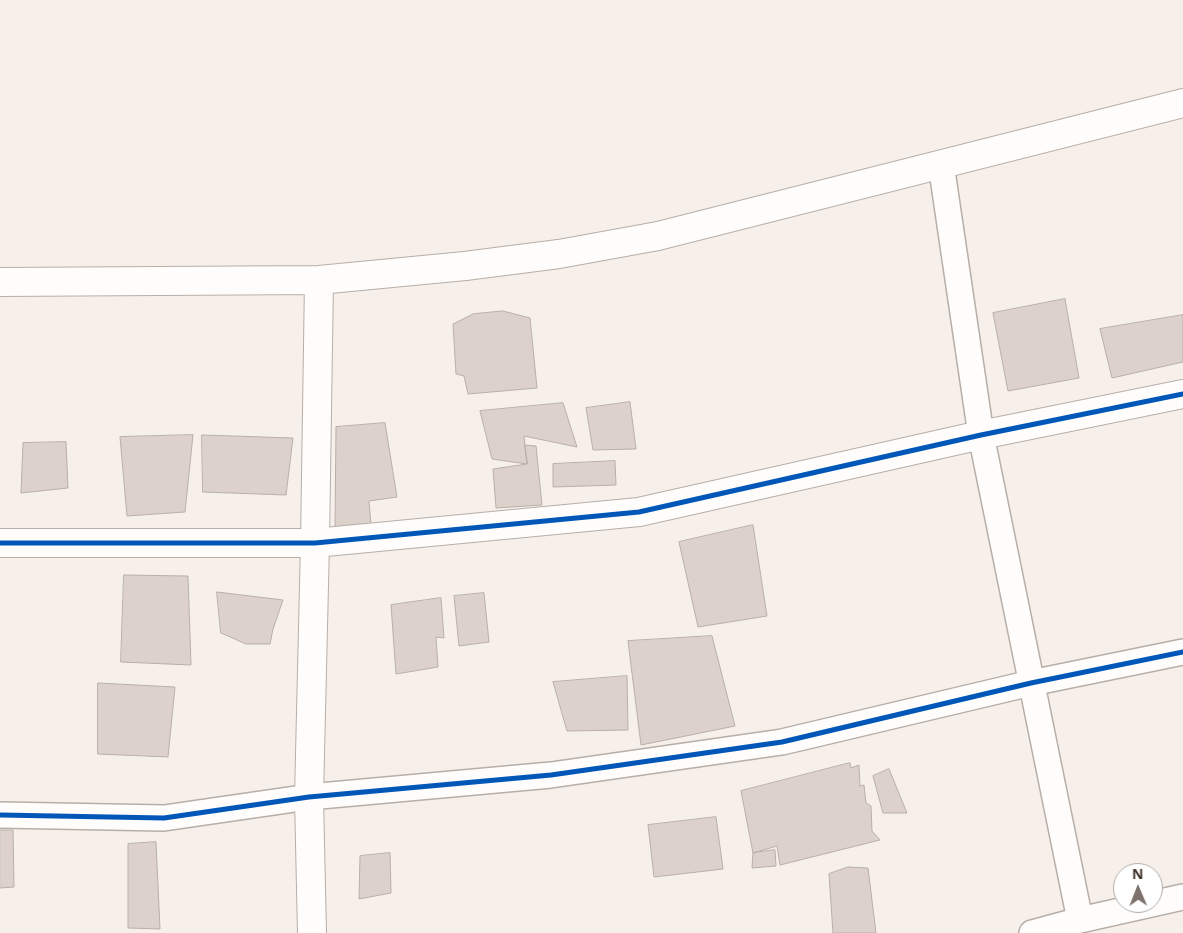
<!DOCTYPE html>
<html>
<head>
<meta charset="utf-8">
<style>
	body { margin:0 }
	#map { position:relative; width:1183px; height:933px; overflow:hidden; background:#f7efea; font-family:"Noto Sans",sans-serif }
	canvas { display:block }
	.north { position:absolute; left:1113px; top:863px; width:50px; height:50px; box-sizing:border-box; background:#fff; border:1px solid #b1aca9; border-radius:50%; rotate:359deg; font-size:14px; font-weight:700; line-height:20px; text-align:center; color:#3d3028 }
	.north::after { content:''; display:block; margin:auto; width:18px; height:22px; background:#7e736c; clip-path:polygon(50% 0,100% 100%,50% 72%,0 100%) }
</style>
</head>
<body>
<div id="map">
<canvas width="1183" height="933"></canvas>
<div class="north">N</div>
</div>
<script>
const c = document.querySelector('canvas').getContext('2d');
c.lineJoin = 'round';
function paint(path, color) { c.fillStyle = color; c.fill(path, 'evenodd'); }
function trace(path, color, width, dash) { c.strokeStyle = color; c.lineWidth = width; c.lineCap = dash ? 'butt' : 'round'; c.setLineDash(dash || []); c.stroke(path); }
const building = new Path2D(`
	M 1065,299 L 1079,378 L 1008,391 L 993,313 Z
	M 503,311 L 530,318 L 537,388 L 468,394 L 464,376 L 456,374 L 453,324 L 473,314 Z
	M 1183,315 L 1183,362 L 1112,378 L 1100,329 Z
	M 630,402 L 636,449 L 593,450 L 586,408 Z
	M 563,403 L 577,447 L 524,436 L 527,464 L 492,459 L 480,411 Z
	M 385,423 L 397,497 L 369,501 L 371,525 L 335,529 L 336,427 Z
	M 193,435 L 185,512 L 127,516 L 120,437 Z
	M 202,435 L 293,438 L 286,495 L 203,492 Z
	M 66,442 L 68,488 L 21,493 L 23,443 Z
	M 525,445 L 536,446 L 542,505 L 496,508 L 493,469 L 527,464 Z
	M 615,461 L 616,485 L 553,487 L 553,464 Z
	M 753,525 L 767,616 L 698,627 L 679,542 Z
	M 124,575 L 188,576 L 191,665 L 121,662 Z
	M 217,592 L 283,600 L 273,629 L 270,644 L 246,644 L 221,633 Z
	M 484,593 L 489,642 L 459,646 L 454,596 Z
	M 441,598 L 444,638 L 436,637 L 438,667 L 396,674 L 391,605 Z
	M 712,636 L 735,726 L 641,745 L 628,641 Z
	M 627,676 L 628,730 L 567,731 L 553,682 Z
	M 98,683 L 175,687 L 168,757 L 98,754 Z
	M 850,763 L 851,768 L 859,765 L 860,786 L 864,785 L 866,803 L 871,806 L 872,831 L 880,840 L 780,865 L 777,846 L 753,853 L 741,791 Z
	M 889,769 L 907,813 L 883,813 L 873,776 Z
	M 716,817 L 723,869 L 654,877 L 648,825 Z
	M 0,830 L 13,830 L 14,887 L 0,888 Z
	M 156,842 L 160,929 L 128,928 L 128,844 Z
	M 775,850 L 776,866 L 752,868 L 753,853 Z
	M 390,853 L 391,893 L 359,899 L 360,856 Z
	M 848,867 L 868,868 L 876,933 L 833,933 L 829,874 Z`);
paint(building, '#dcd1cb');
trace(building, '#b9afa9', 1);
const street = new Path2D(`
	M 941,164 L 981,435 L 1080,920
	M 0,815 L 164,818 L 309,797 L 551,775 L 782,742 L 1031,683 L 1183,652
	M 1032,933 L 1080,920 L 1183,897`);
const secondary = new Path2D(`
	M 0,282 L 319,280 L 465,266 L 559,254 L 658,236 L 1183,103
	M 0,543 L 315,543 L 639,512 L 981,435 L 1183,394
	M 312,933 L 309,797 L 315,543 L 319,280`);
trace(street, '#b7aea7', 28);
trace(secondary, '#b7aea7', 30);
trace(street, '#fefdfc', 25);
trace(secondary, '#fefdfc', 28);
trace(new Path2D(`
	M 0,543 L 315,543 L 639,512 L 981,435 L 1183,394
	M 0,815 L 164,818 L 309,797 L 551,775 L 782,742 L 1031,683 L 1183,652`), '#0057b8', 5);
</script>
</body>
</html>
